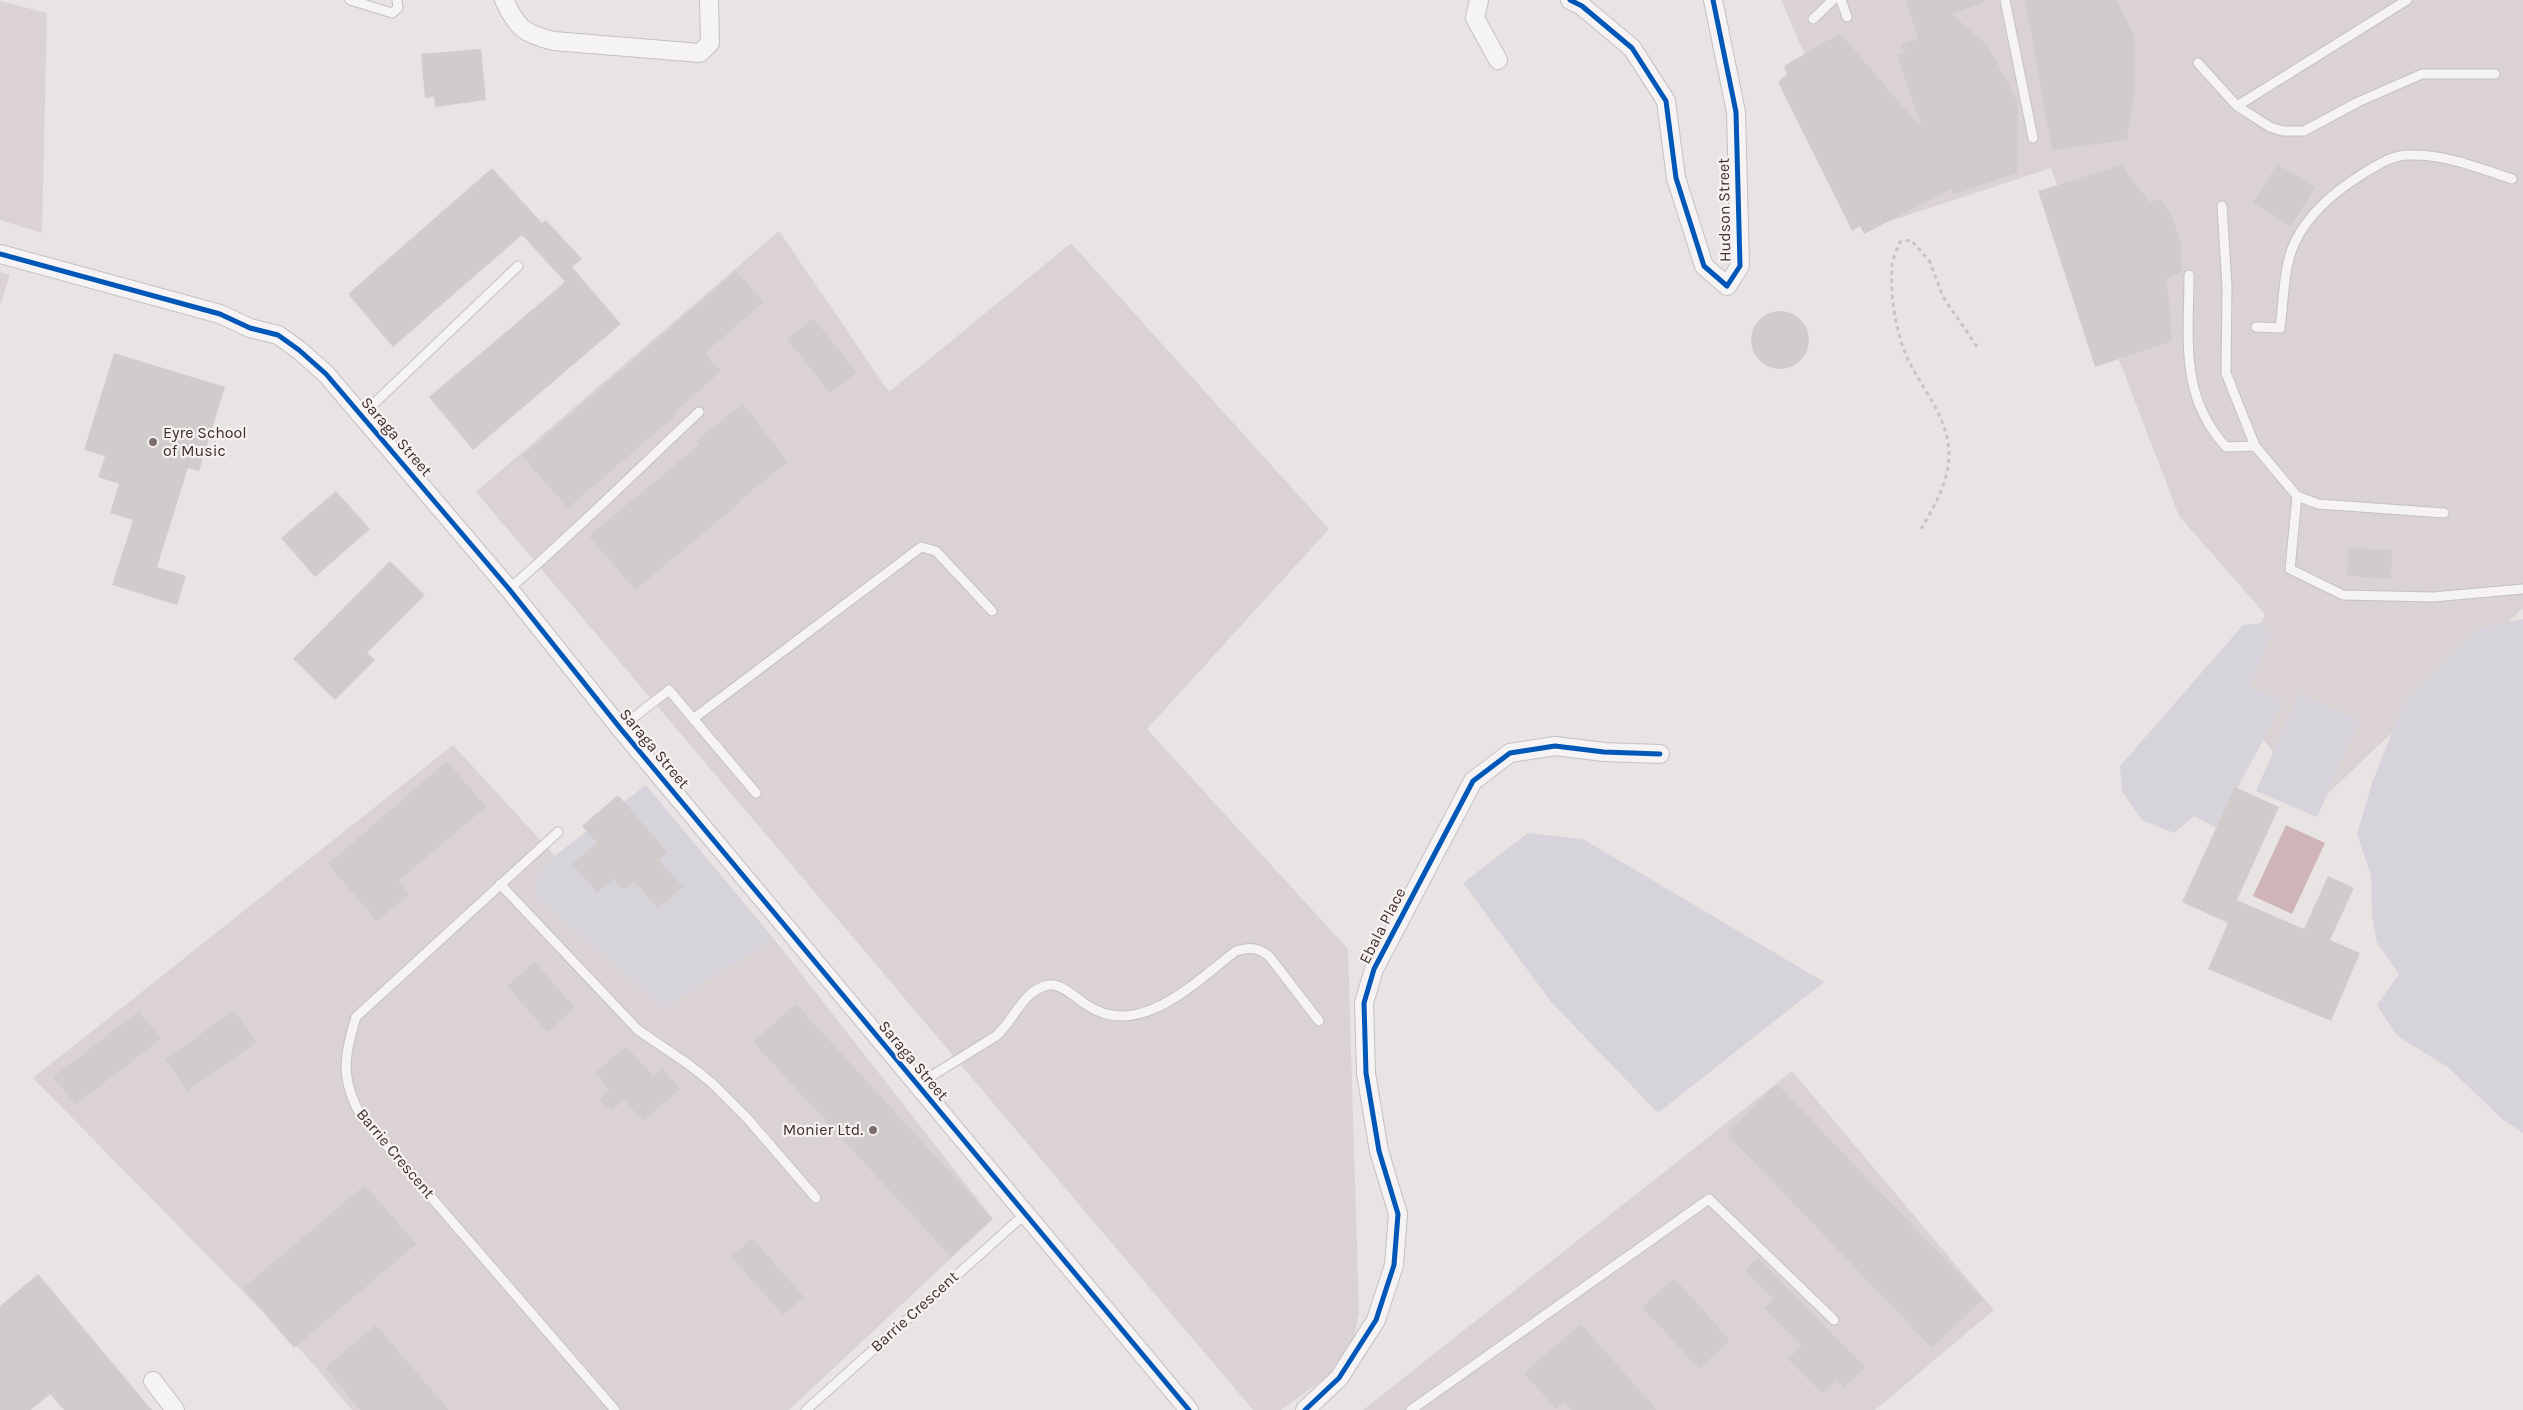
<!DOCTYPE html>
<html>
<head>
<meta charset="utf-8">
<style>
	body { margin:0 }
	canvas { display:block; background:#e9e4e4 }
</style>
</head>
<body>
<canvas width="2523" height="1410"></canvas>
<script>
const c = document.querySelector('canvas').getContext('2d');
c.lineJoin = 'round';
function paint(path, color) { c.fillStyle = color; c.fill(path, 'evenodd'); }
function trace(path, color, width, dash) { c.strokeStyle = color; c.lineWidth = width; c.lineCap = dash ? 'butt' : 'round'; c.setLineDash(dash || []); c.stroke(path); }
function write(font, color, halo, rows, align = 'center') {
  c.font = font + ' Karla,sans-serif'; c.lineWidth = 4.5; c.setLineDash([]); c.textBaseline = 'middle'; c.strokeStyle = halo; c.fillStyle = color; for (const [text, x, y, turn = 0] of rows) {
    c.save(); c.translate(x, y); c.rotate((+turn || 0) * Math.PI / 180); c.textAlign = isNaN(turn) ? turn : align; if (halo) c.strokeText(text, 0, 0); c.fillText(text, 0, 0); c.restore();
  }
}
paint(new Path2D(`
	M 1781,0 L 2523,0 L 2523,608 L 2317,804 L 2228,698 L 2265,614 L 2179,516 L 2116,352 L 2051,168 L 1878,225 Z
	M 0,1 L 47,13 L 42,233 L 0,220 Z
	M 779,231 L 889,392 L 1071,243 L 1329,529 L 1147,729 L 1348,949 L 1359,1313 L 1349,1361 L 1281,1410 L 1253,1410 L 476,492 Z
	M 0,272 L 10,275 L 0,306 Z
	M 453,745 L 555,856 L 538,869 L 664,1008 L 774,939 L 993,1219 L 789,1410 L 352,1410 L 306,1356 L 33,1078 Z
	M 1792,1071 L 1994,1310 L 1875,1410 L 1363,1410 Z`), '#dbd3d3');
paint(new Path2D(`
	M 2523,619 L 2523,1133 L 2502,1119 L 2449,1068 L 2396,1035 L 2377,1005 L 2399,974 L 2377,943 L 2372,915 L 2371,876 L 2357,834 L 2372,783 L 2404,701 L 2476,629 Z
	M 2262,623 L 2271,634 L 2250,686 L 2284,701 L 2216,828 L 2194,816 L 2174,833 L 2142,820 L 2122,791 L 2120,766 L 2243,625 Z
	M 2299,693 L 2360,720 L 2317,817 L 2256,791 Z
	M 646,785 L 774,939 L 664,1008 L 535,897 L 538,869 Z
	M 1528,833 L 1583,839 L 1824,982 L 1658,1113 L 1552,1003 L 1463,883 Z`), '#d6d3db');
paint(new Path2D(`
	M 2286,825 L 2325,843 L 2292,914 L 2253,896 Z`), '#d0b5b8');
paint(new Path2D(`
	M 1906,0 L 1984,0 L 1984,2 L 1952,14 L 1987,45 L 2018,101 L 2017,173 L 1953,195 L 1951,189 L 1864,234 L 1860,226 L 1852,231 L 1778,82 L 1787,74 L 1784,66 L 1840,33 L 1922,129 L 1897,55 L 1905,54 L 1901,45 L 1918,38 Z
	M 2025,0 L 2116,0 L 2134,35 L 2135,88 L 2127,140 L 2052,150 Z
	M 481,49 L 486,100 L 435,107 L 434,97 L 425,98 L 421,54 Z
	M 2277,164 L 2315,187 L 2291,227 L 2253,203 Z
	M 2122,165 L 2149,202 L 2161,199 L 2173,219 L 2181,241 L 2182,272 L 2167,279 L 2172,341 L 2095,367 L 2038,191 Z
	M 492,168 L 542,223 L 546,220 L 582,259 L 572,267 L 621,324 L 473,450 L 429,397 L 565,282 L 522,235 L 393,347 L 348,294 Z
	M 736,271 L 764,302 L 705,353 L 721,371 L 674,413 L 676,415 L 568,508 L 522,456 Z
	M1751 340a29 29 0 1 1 58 0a29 29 0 1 1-58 0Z
	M 813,318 L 857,372 L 830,393 L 787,339 Z
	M 114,353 L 225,387 L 199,471 L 188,468 L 157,567 L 186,576 L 177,605 L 112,585 L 133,520 L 110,513 L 119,484 L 98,477 L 105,456 L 84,450 Z
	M 743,404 L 788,462 L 740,500 L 742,501 L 635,590 L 589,536 L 700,444 L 697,440 Z
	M 336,491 L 370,529 L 315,577 L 281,538 Z
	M 2349,548 L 2392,550 L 2391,579 L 2347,576 Z
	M 390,561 L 425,595 L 367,653 L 375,660 L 335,700 L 293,659 Z
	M 447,761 L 486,807 L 398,881 L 410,894 L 377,921 L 328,864 Z
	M 2235,787 L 2279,807 L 2237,900 L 2304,929 L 2328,876 L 2354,888 L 2330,940 L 2360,953 L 2331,1021 L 2208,969 L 2228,923 L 2182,902 Z
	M 618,795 L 668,853 L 659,860 L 683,887 L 658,908 L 634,881 L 623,890 L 614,879 L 597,893 L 572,864 L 597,843 L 582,826 Z
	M 535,962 L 575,1008 L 547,1032 L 507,986 Z
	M 796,1004 L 993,1219 L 951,1257 L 753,1042 Z
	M 139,1011 L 161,1039 L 75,1105 L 53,1077 Z
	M 234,1011 L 257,1042 L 187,1091 L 165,1059 Z
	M 626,1046 L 653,1076 L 662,1068 L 680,1089 L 643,1121 L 624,1100 L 611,1111 L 599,1099 L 610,1090 L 595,1073 Z
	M 1777,1084 L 1983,1299 L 1932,1348 L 1726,1133 Z
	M 365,1185 L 416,1244 L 294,1348 L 243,1288 Z
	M 752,1238 L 804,1297 L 783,1315 L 731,1257 Z
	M 1758,1258 L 1865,1367 L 1844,1387 L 1837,1380 L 1823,1394 L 1788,1359 L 1801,1346 L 1764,1308 L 1773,1299 L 1745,1271 Z
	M 38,1274 L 152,1410 L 64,1410 L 50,1394 L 31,1410 L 0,1410 L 0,1306 Z
	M 1674,1278 L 1730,1340 L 1699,1369 L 1642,1307 Z
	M 1581,1324 L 1657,1410 L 1571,1410 L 1564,1402 L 1556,1409 L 1524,1373 Z
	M 376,1325 L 449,1410 L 360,1410 L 325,1368 Z`), '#d1cccc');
const lane = new Path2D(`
	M 350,0 L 392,13 L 398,8 L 397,0
	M 1841,0 L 1847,17
	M 2005,0 L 2033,138
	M 1813,19 L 1833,0
	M 2198,63 L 2237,106 L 2407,0
	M 2237,106 L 2270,127 L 2283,131 L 2304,131 L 2358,102 L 2422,74 L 2495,74
	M 2222,206 L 2227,286 L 2226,373 L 2255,446 L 2297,496 L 2318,504 L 2444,513
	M 2189,275 C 2189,338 2179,396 2226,447 L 2255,446
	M 2256,327 L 2280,328 C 2284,301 2283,267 2295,242 C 2309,213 2334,192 2361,175 C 2376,166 2391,155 2409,155 C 2446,154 2478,168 2512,179
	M 362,415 L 518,266
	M 2297,496 L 2290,569 L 2343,595 L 2433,597 L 2523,589
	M 509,589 C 575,532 636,471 699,412
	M 693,719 L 921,547 L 936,551 L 992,611
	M 620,728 L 669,690 L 756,793
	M 558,832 L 356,1017 C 344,1056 340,1078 361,1116 L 615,1410
	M 500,884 L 638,1030 L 688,1064 L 712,1083 L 747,1118 L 816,1198
	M 917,1085 C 936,1073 956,1061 975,1049 C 982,1044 991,1040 997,1035 C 1015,1019 1022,991 1048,985 C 1060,982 1077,999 1087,1005 C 1140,1041 1197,980 1236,951 C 1250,947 1257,947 1269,956 L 1319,1021
	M 806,1410 L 1024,1215
	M 1411,1410 L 1709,1199 L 1834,1320`);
const street = new Path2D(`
	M 504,0 C 517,28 524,34 554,41 L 700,53 L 710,43 L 709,0
	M 1479,0 L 1475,18 L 1498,60
	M 1570,0 L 1582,6 L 1632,48 L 1666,101 L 1676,178 L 1704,266 L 1727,286 L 1740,266 L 1736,112 L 1713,0
	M 0,254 L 220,314 L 250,328 L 278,335 L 299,350 L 326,374 L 509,589 L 620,728 L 1189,1410
	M 153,1381 L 175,1410
	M 1305,1410 L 1339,1378 L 1376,1320 L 1394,1265 L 1398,1214 L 1379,1151 L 1366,1073 L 1364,1003 L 1374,969 L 1473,781 L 1510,753 L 1555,746 L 1604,752 L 1660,754`);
trace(lane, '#c4c1c1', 11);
trace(street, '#c4c1c1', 20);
trace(new Path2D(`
	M 1921,529 C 1936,503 1953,475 1948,443 C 1944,417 1927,393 1914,371 C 1897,342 1890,301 1892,267 C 1892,259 1897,250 1900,242 L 1911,240 L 1930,262 L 1943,297 L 1978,348`), '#c7c4c3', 3, [4, 4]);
trace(lane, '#f5f3f3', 9);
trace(street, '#f5f3f3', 18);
trace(new Path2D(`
	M 1570,0 L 1582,6 L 1632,48 L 1666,101 L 1676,178 L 1704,266 L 1727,286 L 1740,266 L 1736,112 L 1713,0
	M 0,254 L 220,314 L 250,328 L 278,335 L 299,350 L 326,374 L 509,589 L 620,728 L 1189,1410
	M 1305,1410 L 1339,1378 L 1376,1320 L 1394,1265 L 1398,1214 L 1379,1151 L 1366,1073 L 1364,1003 L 1374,969 L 1473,781 L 1510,753 L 1555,746 L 1604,752 L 1660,754`), '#0057b8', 5);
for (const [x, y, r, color] of [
	[153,442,5,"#7b6d6c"],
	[873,1130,5,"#7b6d6c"]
]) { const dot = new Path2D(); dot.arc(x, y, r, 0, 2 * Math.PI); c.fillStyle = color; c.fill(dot); trace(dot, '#f7f2f2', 2); }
write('16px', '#402d2c', '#f7f2f2', [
	["Hudson Street",1725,210,-91],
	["Saraga Street",396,437,49],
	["Saraga Street",654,749,50],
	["Ebala Place",1383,926,-63],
	["Saraga Street",913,1061,50],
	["Barrie Crescent",395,1154,50],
	["Barrie Crescent",915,1312,-42]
]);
write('16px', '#402d2c', '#f7f2f2', [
	["Eyre School",163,433],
	["of Music",163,451],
	["Monier Ltd.",863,1130,"right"]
], 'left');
</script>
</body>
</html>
